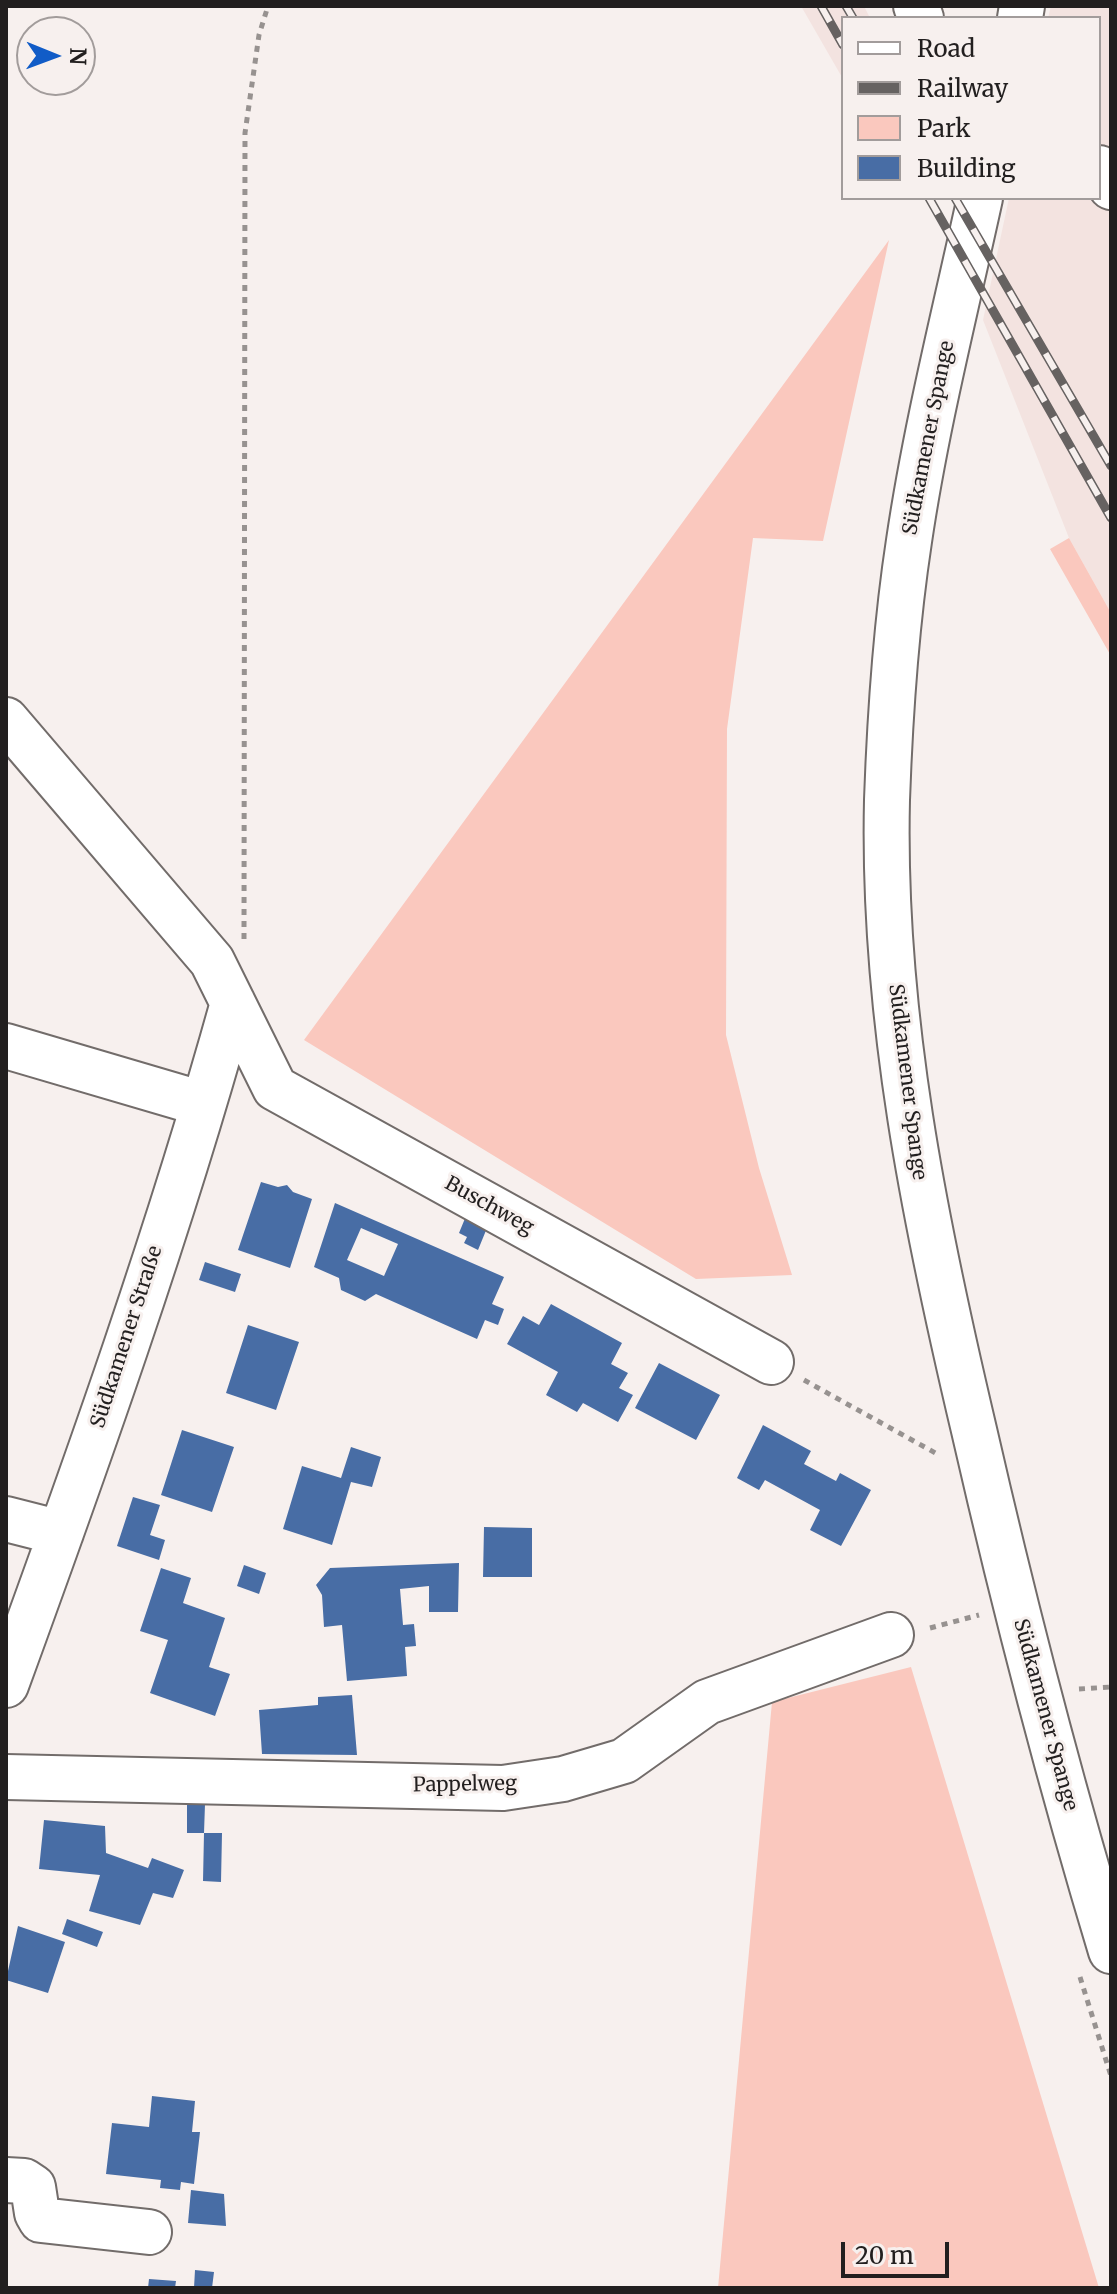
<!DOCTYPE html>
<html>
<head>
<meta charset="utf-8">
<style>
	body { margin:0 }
	#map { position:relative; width:1117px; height:2294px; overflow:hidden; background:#f7f0ee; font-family:Merriweather,serif }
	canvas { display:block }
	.frame { position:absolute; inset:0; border:8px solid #221f1f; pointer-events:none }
	.legend { position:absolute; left:841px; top:16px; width:260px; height:184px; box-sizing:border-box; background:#f7f0ee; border:2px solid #a29c9b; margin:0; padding:10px 14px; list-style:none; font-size:24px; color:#221f1f }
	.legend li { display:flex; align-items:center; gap:16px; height:40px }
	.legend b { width:40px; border:2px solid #a29c9b }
	.north { position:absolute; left:16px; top:16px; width:80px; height:80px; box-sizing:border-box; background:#f7f0ee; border:2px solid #a29c9b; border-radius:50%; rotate:91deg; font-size:22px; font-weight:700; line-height:32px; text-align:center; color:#221f1f }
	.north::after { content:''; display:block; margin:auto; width:28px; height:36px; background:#115cc7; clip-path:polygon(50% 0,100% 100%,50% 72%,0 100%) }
	.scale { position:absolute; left:841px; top:2242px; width:108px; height:36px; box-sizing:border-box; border:4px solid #221f1f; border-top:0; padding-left:10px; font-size:24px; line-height:28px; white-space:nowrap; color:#221f1f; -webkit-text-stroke:6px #f7f0ee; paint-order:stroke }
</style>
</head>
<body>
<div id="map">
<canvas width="1117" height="2294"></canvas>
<div class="frame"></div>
<ul class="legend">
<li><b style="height:10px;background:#fff"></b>Road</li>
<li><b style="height:10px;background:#666261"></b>Railway</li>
<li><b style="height:22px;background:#fac8be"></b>Park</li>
<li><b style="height:22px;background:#486da5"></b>Building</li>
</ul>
<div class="north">N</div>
<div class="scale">20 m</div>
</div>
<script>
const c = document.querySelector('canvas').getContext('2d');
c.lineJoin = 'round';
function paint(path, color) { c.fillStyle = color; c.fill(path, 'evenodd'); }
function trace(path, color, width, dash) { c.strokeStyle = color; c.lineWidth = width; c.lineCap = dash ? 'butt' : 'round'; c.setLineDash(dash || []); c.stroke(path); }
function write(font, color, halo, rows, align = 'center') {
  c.font = font + ' Merriweather,serif'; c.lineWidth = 6; c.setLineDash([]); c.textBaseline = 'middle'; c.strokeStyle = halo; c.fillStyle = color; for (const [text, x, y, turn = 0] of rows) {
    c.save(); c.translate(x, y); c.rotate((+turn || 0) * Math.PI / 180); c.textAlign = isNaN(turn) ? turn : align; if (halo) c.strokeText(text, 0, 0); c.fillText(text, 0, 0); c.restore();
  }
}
paint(new Path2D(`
	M 801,6 L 864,6 L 870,18 L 843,18 L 843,79 Z
	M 1051,6 L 1111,6 L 1111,613 L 1069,538 L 983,320 L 1009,198 L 1099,198 L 1099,18 L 1048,18 Z`), '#f3e3e0');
paint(new Path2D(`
	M 889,240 L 823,541 L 753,538 L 727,729 L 726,1035 L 759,1168 L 792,1275 L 696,1279 L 304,1040 Z
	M 1069,538 L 1111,613 L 1111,656 L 1050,549 Z
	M 911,1667 L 1099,2288 L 718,2288 L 772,1702 Z`), '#fac8be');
paint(new Path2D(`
	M 261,1182 L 278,1187 L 287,1185 L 293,1192 L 312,1199 L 290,1268 L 238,1250 Z
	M 335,1203 L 504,1277 L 492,1304 L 504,1309 L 498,1325 L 485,1320 L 477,1339 L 376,1294 L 365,1301 L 341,1290 L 339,1278 L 314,1267 ZM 361,1228 L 398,1244 L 384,1276 L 347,1260 Z
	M 466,1216 L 487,1228 L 478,1250 L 464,1243 L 467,1237 L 459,1233 Z
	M 205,1262 L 241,1274 L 235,1292 L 199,1280 Z
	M 551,1304 L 622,1343 L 611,1364 L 628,1373 L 619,1388 L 633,1395 L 618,1422 L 583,1403 L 577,1412 L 546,1395 L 558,1372 L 507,1344 L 523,1316 L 539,1325 Z
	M 248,1325 L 299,1342 L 276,1410 L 226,1393 Z
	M 659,1363 L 720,1395 L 696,1440 L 635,1408 Z
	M 763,1425 L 811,1451 L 804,1464 L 836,1481 L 840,1473 L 871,1490 L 841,1546 L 810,1530 L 820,1510 L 765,1480 L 759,1490 L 737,1478 Z
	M 182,1430 L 234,1447 L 212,1512 L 161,1495 Z
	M 351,1447 L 381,1457 L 372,1487 L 351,1482 L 332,1545 L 283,1529 L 302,1466 L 341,1478 Z
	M 133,1497 L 160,1505 L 150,1535 L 165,1540 L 159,1560 L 117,1546 Z
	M 484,1527 L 532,1528 L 532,1577 L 483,1577 Z
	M 459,1563 L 458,1612 L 429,1612 L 429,1586 L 400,1589 L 403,1625 L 414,1624 L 416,1646 L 405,1647 L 407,1676 L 347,1681 L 342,1625 L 324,1627 L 322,1595 L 316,1585 L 330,1568 Z
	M 244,1565 L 266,1573 L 259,1594 L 237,1586 Z
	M 161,1568 L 191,1578 L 183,1603 L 225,1618 L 209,1667 L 230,1674 L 215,1716 L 150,1693 L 168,1640 L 140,1631 Z
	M 352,1695 L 357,1755 L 262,1754 L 259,1710 L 318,1705 L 318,1697 Z
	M 187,1804 L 205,1804 L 204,1833 L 187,1833 Z
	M 44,1820 L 105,1826 L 106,1853 L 148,1868 L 152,1858 L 184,1870 L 173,1898 L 153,1893 L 140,1925 L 89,1911 L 100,1875 L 39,1869 Z
	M 204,1833 L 222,1833 L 221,1882 L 203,1881 Z
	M 67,1919 L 103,1932 L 97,1947 L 62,1934 Z
	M 18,1926 L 65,1942 L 48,1993 L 6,1980 Z
	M 152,2096 L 195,2101 L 192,2132 L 200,2132 L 194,2184 L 181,2182 L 180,2190 L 160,2188 L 161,2180 L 106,2174 L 112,2123 L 149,2127 Z
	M 191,2190 L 224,2194 L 226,2226 L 188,2223 Z
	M 195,2270 L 214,2272 L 212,2288 L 194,2288 Z
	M 149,2279 L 176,2281 L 175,2288 L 148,2288 Z`), '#486da5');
const minor = new Path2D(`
	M 916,6 L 921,18
	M 1020,18 L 1022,6
	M 1099,168 L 1111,187
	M 980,198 C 955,312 926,426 909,541 C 896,626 890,714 887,800 C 882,1014 925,1223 974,1430 C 1014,1605 1059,1779 1111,1951
	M 6,720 L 212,961 L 275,1088 L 771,1362
	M 6,1046 L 203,1104
	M 6,1519 L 61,1533
	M 6,1685 C 88,1460 169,1233 233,1003
	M 6,1777 L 503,1788 L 563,1779 L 624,1761 L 707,1702 L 891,1635
	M 6,2180 L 24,2181 L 33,2187 L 37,2213 L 41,2220 L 149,2232`);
trace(minor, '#726c6a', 48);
trace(new Path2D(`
	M 244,939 L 245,133 L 259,35 L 268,6
	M 804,1380 L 939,1455
	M 930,1628 L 979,1615
	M 1079,1689 L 1111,1687
	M 1080,1977 L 1111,2076`), '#979290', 5, [6, 6]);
trace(minor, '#fff', 44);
const rail = new Path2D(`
	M 821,6 L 843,45
	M 846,6 L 853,18
	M 929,198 L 1111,518
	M 955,198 L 1111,466`);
trace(rail, '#666261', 9);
trace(rail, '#f7f0ee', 6, [18]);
write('20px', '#221f1f', '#f7f0ee', [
	["Südkamener Spange",929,438,-79],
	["Südkamener Spange",907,1082,83],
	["Buschweg",489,1206,29],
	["Südkamener Straße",127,1337,-72],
	["Südkamener Spange",1045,1715,75],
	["Pappelweg",465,1785,-1]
]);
</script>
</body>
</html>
